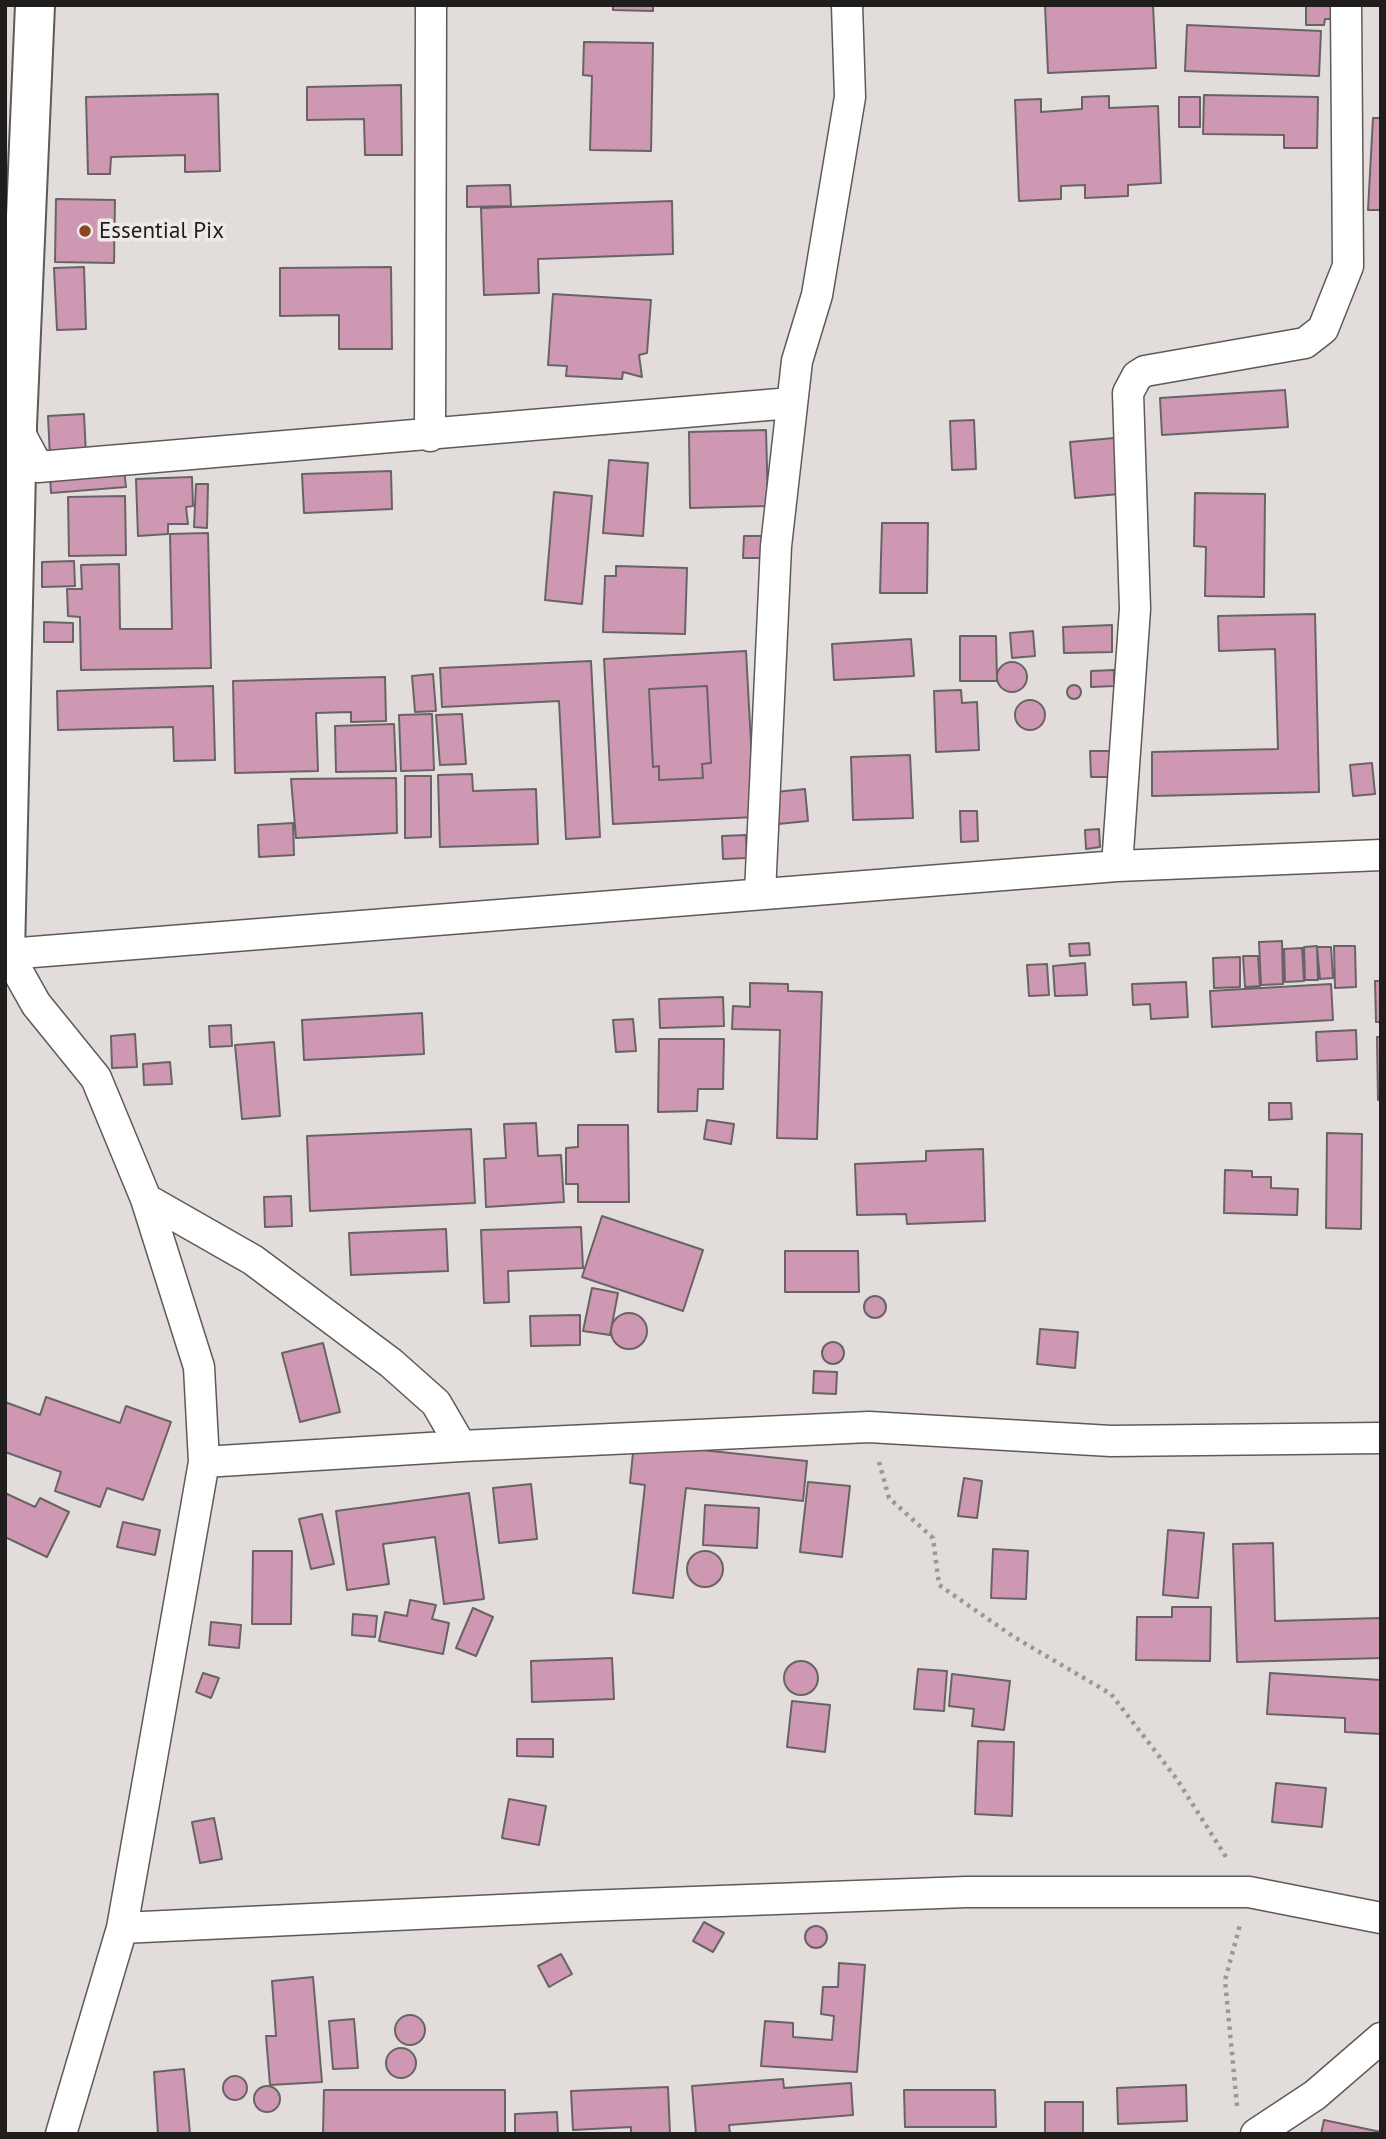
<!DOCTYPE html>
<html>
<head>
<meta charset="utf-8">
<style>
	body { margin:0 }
	#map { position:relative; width:1386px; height:2139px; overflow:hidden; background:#e2ddda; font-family:"PT Sans",sans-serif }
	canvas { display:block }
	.frame { position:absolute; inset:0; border:7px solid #1f1e1d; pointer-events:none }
</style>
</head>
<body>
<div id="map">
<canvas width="1386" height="2139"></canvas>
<div class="frame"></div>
</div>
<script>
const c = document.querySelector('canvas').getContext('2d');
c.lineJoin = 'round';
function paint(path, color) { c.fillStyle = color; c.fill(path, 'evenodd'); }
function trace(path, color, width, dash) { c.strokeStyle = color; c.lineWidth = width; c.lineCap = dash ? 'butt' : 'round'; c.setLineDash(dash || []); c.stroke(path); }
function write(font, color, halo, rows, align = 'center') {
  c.font = font + ' "PT Sans",sans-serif'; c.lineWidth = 7; c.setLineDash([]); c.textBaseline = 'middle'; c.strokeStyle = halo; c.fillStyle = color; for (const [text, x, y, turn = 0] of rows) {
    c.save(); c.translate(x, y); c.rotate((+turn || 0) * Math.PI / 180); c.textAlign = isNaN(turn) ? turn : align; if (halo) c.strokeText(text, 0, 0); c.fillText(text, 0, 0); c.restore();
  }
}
const building = new Path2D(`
	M 613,5 L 653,5 L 653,11 L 613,10 Z
	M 1045,5 L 1153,5 L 1156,68 L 1048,73 Z
	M 1306,5 L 1333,5 L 1333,19 L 1325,19 L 1324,25 L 1306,25 Z
	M 1187,25 L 1321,31 L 1319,76 L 1185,71 Z
	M 584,42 L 653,43 L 651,151 L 590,150 L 592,76 L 583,75 Z
	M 401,85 L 402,155 L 365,155 L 364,119 L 307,120 L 307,87 Z
	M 218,94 L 220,171 L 185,172 L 185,155 L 111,157 L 110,174 L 88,174 L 86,97 Z
	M 1204,95 L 1318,97 L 1317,148 L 1284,148 L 1284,135 L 1203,134 Z
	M 1109,96 L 1109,108 L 1158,106 L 1161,183 L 1128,185 L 1128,196 L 1085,198 L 1085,185 L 1061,186 L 1061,199 L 1019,201 L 1015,100 L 1041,99 L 1041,112 L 1082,109 L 1082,97 Z
	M 1179,97 L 1200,97 L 1200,127 L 1179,127 Z
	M 1373,118 L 1381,118 L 1381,210 L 1368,210 Z
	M 510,185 L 511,206 L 467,207 L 467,186 Z
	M 56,199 L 115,200 L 114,263 L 55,262 Z
	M 672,201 L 673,254 L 538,259 L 539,293 L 484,295 L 481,208 Z
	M 84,267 L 86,329 L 57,330 L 54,268 Z
	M 391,267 L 392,349 L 339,349 L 339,315 L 280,316 L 280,268 Z
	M 553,294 L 651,300 L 647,353 L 639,355 L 642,377 L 623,372 L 622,379 L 566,376 L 567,366 L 548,365 Z
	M 1285,390 L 1288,427 L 1162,435 L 1160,398 Z
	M 84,414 L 86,455 L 50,457 L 48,416 Z
	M 974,420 L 976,469 L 952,470 L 950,421 Z
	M 766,430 L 768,506 L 690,508 L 689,432 Z
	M 1114,438 L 1119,494 L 1075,498 L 1070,442 Z
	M 609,460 L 648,463 L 643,536 L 603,533 Z
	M 124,469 L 126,487 L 51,493 L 50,475 Z
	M 391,471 L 392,509 L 304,513 L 302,474 Z
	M 192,477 L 193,506 L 186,507 L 188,524 L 168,524 L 168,534 L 138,536 L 136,479 Z
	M 196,484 L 208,484 L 207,528 L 194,527 Z
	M 554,492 L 592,496 L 582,604 L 545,600 Z
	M 1195,493 L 1265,494 L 1264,597 L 1205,596 L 1206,547 L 1194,546 Z
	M 125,496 L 126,555 L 69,556 L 68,497 Z
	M 882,523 L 928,523 L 927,593 L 880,593 Z
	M 208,533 L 211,668 L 81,670 L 80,617 L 68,616 L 67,589 L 82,589 L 81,565 L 119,564 L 120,629 L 172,629 L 170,534 Z
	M 744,536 L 762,536 L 762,558 L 743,558 Z
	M 74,561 L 75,586 L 42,587 L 42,562 Z
	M 616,566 L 687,568 L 685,634 L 603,632 L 605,576 L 616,576 Z
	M 1315,614 L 1319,792 L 1152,796 L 1152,752 L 1278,749 L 1275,649 L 1219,651 L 1218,616 Z
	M 44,622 L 73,623 L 73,642 L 44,642 Z
	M 1112,625 L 1112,652 L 1064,653 L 1063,627 Z
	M 1033,631 L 1035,656 L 1012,658 L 1010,633 Z
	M 960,636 L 996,636 L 997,681 L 960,681 Z
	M 911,639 L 914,676 L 834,680 L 832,644 Z
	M 746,651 L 755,817 L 613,824 L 604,659 ZM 707,686 L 711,763 L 702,764 L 703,778 L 659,780 L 659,766 L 653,767 L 649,689 Z
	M 591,661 L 600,837 L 566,839 L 559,701 L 442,707 L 440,668 Z
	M997 677a15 15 0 1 1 30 0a15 15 0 1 1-30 0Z
	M 1114,670 L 1114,686 L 1091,687 L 1091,671 Z
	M 433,674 L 436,711 L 415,712 L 412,676 Z
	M 385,677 L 386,721 L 351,722 L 351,712 L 316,713 L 318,771 L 235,773 L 233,681 Z
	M1067 692a7 7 0 1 1 14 0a7 7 0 1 1-14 0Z
	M 213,686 L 215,760 L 174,761 L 173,727 L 58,730 L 57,691 Z
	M 707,686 L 711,763 L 702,764 L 703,778 L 659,780 L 659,766 L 653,767 L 649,689 Z
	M 961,690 L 962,703 L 977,702 L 979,750 L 936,752 L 934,691 Z
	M1015 715a15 15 0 1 1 30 0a15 15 0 1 1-30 0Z
	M 432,714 L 434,770 L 401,771 L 399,715 Z
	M 462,714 L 466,764 L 440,765 L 436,715 Z
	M 394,724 L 396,771 L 336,772 L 335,726 Z
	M 1090,751 L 1115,751 L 1116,777 L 1091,777 Z
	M 910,755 L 913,818 L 853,820 L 851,757 Z
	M 1372,763 L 1375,794 L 1353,796 L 1350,765 Z
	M 472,774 L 473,791 L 536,789 L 538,844 L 440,847 L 438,775 Z
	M 405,776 L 431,776 L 431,837 L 405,838 Z
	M 396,778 L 397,833 L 296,838 L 291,779 Z
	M 805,789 L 808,821 L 778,824 L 775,792 Z
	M 960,811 L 977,811 L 978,841 L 961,842 Z
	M 293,823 L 294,855 L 259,857 L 258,825 Z
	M 1099,829 L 1100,847 L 1086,849 L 1085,830 Z
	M 746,835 L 747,858 L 723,859 L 722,836 Z
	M 1282,941 L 1283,984 L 1261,985 L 1259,942 Z
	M 1089,943 L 1090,955 L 1070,956 L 1069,944 Z
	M 1317,946 L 1318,980 L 1305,980 L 1304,947 Z
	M 1334,946 L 1355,946 L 1356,987 L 1335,988 Z
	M 1317,947 L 1331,947 L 1333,978 L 1320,979 Z
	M 1302,948 L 1304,981 L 1285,982 L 1284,949 Z
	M 1243,956 L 1258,956 L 1260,986 L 1245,987 Z
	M 1240,957 L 1240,987 L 1214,988 L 1213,958 Z
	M 1085,963 L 1087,995 L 1055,996 L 1053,966 Z
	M 1047,964 L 1049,995 L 1029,996 L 1027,965 Z
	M 1375,981 L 1381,981 L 1381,1022 L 1376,1022 Z
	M 1186,982 L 1188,1017 L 1151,1019 L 1150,1004 L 1133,1005 L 1132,984 Z
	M 750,983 L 788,984 L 788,991 L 822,992 L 817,1139 L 777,1138 L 780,1030 L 732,1029 L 733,1006 L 750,1007 Z
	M 1331,984 L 1333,1020 L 1212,1027 L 1210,991 Z
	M 723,997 L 724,1026 L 660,1028 L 659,999 Z
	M 422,1013 L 424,1054 L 304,1060 L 302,1020 Z
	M 633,1019 L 636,1051 L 616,1052 L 613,1020 Z
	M 231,1025 L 232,1046 L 210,1047 L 209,1026 Z
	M 1356,1030 L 1357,1059 L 1317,1061 L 1316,1032 Z
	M 135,1034 L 137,1067 L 112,1068 L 111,1036 Z
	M 1377,1037 L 1381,1037 L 1381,1100 L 1378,1100 Z
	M 659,1039 L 724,1039 L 723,1089 L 698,1089 L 697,1111 L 658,1112 Z
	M 274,1042 L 280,1116 L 242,1119 L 235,1045 Z
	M 170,1062 L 172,1084 L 144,1085 L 143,1064 Z
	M 1269,1103 L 1291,1103 L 1292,1119 L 1269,1120 Z
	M 707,1120 L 734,1124 L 731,1144 L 704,1139 Z
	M 536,1123 L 538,1156 L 561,1155 L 564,1202 L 486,1207 L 484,1159 L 506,1158 L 504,1124 Z
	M 578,1125 L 628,1125 L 629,1202 L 578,1202 L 578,1184 L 566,1184 L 566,1148 L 578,1147 Z
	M 471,1129 L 475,1203 L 310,1211 L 307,1136 Z
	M 1327,1133 L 1362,1134 L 1361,1229 L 1326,1228 Z
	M 983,1149 L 985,1221 L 907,1224 L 906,1214 L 857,1215 L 855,1164 L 926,1161 L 926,1151 Z
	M 1225,1170 L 1252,1171 L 1252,1177 L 1271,1177 L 1271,1188 L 1298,1189 L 1297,1215 L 1224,1213 Z
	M 291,1196 L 292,1226 L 265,1227 L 264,1197 Z
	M 602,1216 L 703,1250 L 683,1311 L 582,1277 Z
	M 581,1227 L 583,1268 L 508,1271 L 509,1302 L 484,1303 L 481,1230 Z
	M 446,1229 L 448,1271 L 351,1275 L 349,1233 Z
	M 785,1251 L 858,1251 L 859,1292 L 785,1292 Z
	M 592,1288 L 618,1293 L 610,1335 L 583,1331 Z
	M864 1307a11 11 0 1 1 22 0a11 11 0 1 1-22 0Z
	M611 1331a18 18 0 1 1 36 0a18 18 0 1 1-36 0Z
	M 580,1315 L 580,1345 L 531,1346 L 530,1316 Z
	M 1040,1329 L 1078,1332 L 1075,1368 L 1037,1364 Z
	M822 1353a11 11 0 1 1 22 0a11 11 0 1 1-22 0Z
	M 323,1343 L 340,1412 L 300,1422 L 282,1353 Z
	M 814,1371 L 837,1372 L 836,1394 L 813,1393 Z
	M 46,1397 L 120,1423 L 126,1406 L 171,1422 L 143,1500 L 107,1488 L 100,1507 L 55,1491 L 61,1472 L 5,1452 L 5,1402 L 40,1415 Z
	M 634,1443 L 807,1461 L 803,1501 L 686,1488 L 673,1598 L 633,1593 L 645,1485 L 630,1483 Z
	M 964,1478 L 982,1481 L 977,1518 L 958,1516 Z
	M 808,1482 L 850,1486 L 842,1557 L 800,1552 Z
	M 531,1484 L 537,1539 L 499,1543 L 493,1488 Z
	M 5,1493 L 35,1507 L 40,1498 L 69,1512 L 47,1557 L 5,1537 Z
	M 469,1493 L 484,1599 L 444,1604 L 435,1537 L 383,1544 L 389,1584 L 347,1590 L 336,1511 Z
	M 705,1505 L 759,1508 L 757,1548 L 703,1545 Z
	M 322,1514 L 334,1564 L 311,1569 L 299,1519 Z
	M 123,1522 L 160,1530 L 155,1555 L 117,1547 Z
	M 1168,1530 L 1204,1533 L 1198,1598 L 1163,1595 Z
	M 1273,1543 L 1275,1621 L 1381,1618 L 1381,1658 L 1237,1662 L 1233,1544 Z
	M 993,1549 L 1028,1551 L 1026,1599 L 991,1598 Z
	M687 1569a18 18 0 1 1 36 0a18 18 0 1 1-36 0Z
	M 253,1551 L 292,1551 L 291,1624 L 252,1624 Z
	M 410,1600 L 436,1605 L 432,1619 L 449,1623 L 443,1654 L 379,1641 L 385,1612 L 407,1616 Z
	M 1172,1607 L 1211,1607 L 1210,1661 L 1136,1660 L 1137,1617 L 1172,1617 Z
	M 473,1608 L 493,1617 L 476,1656 L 456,1648 Z
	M 353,1614 L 377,1616 L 375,1637 L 352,1635 Z
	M 211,1622 L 241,1625 L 239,1648 L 209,1645 Z
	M 612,1658 L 614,1699 L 532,1702 L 531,1661 Z
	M784 1678a17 17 0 1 1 34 0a17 17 0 1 1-34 0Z
	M 918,1669 L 947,1671 L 944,1711 L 914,1709 Z
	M 203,1673 L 219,1678 L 211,1698 L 196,1692 Z
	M 1270,1673 L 1381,1680 L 1381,1734 L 1345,1732 L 1345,1718 L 1267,1714 Z
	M 952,1674 L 1010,1681 L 1004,1730 L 972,1726 L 974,1709 L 949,1706 Z
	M 792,1701 L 830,1705 L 825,1752 L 787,1747 Z
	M 517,1739 L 553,1739 L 553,1757 L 517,1756 Z
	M 978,1741 L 1014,1742 L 1012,1816 L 975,1814 Z
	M 1276,1783 L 1326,1788 L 1322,1827 L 1272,1822 Z
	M 509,1799 L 546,1806 L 539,1845 L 502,1838 Z
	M 214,1818 L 222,1859 L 200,1863 L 192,1822 Z
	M 704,1922 L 724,1933 L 713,1952 L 693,1941 Z
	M805 1937a11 11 0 1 1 22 0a11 11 0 1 1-22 0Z
	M 561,1954 L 572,1974 L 549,1987 L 538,1966 Z
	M 839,1963 L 865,1965 L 857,2072 L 761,2066 L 765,2021 L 793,2023 L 793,2037 L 832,2040 L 834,2016 L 821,2014 L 823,1987 L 838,1987 Z
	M 313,1977 L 322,2082 L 270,2085 L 266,2036 L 276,2036 L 272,1981 Z
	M395 2030a15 15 0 1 1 30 0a15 15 0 1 1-30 0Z
	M 354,2019 L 358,2068 L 333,2069 L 329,2021 Z
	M386 2063a15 15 0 1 1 30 0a15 15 0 1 1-30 0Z
	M 184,2069 L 190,2134 L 158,2134 L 154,2072 Z
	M223 2088a12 12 0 1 1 24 0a12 12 0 1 1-24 0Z
	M 783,2079 L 784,2088 L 851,2083 L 853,2115 L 729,2125 L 730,2134 L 696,2134 L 692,2086 Z
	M 1186,2085 L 1187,2121 L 1118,2124 L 1117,2088 Z
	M254 2099a13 13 0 1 1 26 0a13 13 0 1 1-26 0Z
	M 668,2087 L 670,2134 L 631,2134 L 631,2127 L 573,2130 L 571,2091 Z
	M 324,2090 L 505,2090 L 505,2134 L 323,2134 Z
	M 904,2090 L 995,2090 L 996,2127 L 905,2127 Z
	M 1045,2102 L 1083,2102 L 1083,2134 L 1045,2134 Z
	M 557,2112 L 558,2134 L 515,2134 L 515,2114 Z
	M 1324,2120 L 1381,2132 L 1381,2134 L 1321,2134 Z`);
paint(building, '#cf98b2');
trace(building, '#686466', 2);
const minor = new Path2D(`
	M 16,426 L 38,467 L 791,403
	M 430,436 L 431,5
	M 1117,866 L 1135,609 L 1128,393 L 1137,376 L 1145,371 L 1305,343 L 1323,329 L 1348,266 L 1346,5
	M 760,893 L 776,546 L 797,361 L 817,295 L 850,97 L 847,5
	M 146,1199 L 253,1260 L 391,1363 L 436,1403 L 461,1446
	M 204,1462 L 199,1367 L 146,1199 L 96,1078 L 36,1004 L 8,954 L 1117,866 L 1381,855
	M 122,1928 L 584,1906 L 966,1892 L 1249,1892 L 1381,1918
	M 61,2134 L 122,1928 L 204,1462 L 461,1446 L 869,1427 L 1111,1441 L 1381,1438
	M 1256,2134 L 1315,2095 L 1381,2038`);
const tertiary = new Path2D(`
	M 5,954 L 17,426 L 35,5`);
trace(minor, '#5e5a57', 33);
trace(tertiary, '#5e5a57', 42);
trace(new Path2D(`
	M 879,1462 L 889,1498 L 933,1538 L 939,1585 L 1014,1637 L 1111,1694 L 1176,1778 L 1226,1857
	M 1237,2106 L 1225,1980 L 1240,1925`), '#9b9896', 4.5, [3.5, 5]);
trace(minor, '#fff', 30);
trace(tertiary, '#fff', 38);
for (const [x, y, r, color] of [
	[85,231,7,"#8c4423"]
]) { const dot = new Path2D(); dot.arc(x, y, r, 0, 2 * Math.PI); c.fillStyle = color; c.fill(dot); trace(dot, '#efeae7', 2.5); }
write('23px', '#1f1e1d', '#efeae7', [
	["Essential Pix",99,231]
], 'left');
</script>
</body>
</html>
